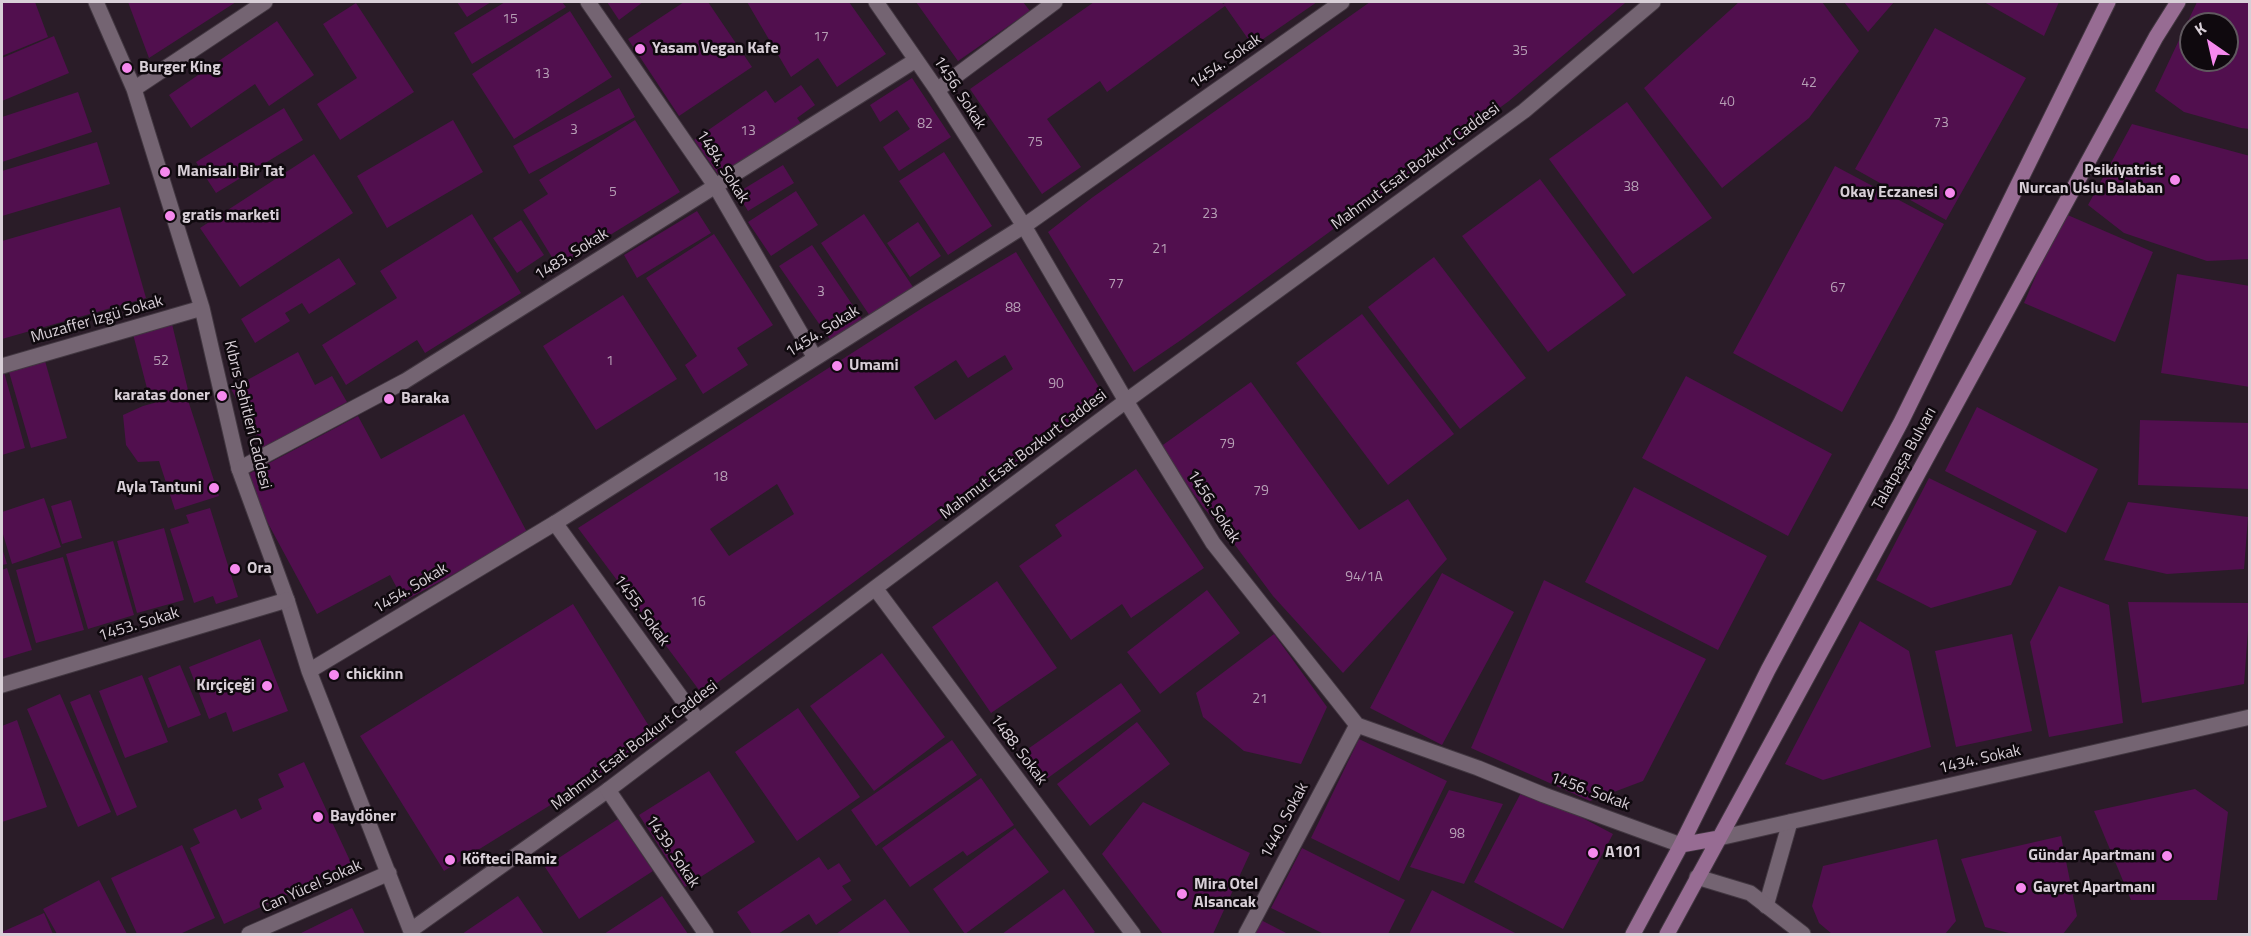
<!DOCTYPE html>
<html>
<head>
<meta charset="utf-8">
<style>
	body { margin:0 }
	#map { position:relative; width:2251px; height:936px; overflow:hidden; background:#2a1c28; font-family:"Titillium Web",sans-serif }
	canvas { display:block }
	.frame { position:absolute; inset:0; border:3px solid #d8cfd7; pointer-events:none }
	.north { position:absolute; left:2179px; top:12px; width:60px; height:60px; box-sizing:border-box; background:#0f090e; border:2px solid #5f585e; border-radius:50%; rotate:326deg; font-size:16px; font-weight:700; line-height:24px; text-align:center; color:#d8cfd7 }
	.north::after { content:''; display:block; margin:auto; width:21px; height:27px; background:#f689ee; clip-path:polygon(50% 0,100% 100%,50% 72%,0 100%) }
</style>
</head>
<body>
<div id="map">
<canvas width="2251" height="936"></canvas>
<div class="frame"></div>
<div class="north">K</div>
</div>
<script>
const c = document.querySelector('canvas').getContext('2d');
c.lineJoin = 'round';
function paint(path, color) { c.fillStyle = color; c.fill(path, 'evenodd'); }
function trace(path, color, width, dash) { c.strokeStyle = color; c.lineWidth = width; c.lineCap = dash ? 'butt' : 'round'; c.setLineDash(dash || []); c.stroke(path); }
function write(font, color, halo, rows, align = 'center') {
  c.font = font + ' "Titillium Web",sans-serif'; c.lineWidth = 5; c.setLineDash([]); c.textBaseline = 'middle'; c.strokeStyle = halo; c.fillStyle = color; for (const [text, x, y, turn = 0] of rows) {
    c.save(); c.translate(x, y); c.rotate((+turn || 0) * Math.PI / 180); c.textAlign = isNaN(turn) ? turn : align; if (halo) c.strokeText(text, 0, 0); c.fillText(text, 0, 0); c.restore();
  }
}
paint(new Path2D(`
	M 2,2 L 35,2 L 48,37 L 2,56 Z
	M 128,2 L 236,2 L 149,58 Z
	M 457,2 L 491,2 L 467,17 Z
	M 505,2 L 562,2 L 566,7 L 472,64 L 454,33 Z
	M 607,2 L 643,2 L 619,20 Z
	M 684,2 L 708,2 L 752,67 L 679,116 L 628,39 Z
	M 747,2 L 849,2 L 886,54 L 837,87 L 818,58 L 791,77 Z
	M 916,2 L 1023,2 L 1030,11 L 958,61 Z
	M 1094,2 L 1222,2 L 1223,4 L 1227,2 L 1317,2 L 1253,46 L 1225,6 L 1107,92 L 1100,81 L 1047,119 L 1081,167 L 1042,194 L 970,89 Z
	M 1370,2 L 1623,2 L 1625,3 L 1509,101 L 1184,338 L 1134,372 L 1048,232 L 1093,197 Z
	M 1739,2 L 1822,2 L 1859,51 L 1809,118 L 1722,188 L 1644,88 Z
	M 1844,2 L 1894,2 L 1868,32 Z
	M 1984,2 L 2059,2 L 2044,36 Z
	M 2197,2 L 2250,2 L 2250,129 L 2241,128 L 2184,112 L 2155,91 ZM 2191,24 L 2227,24 L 2227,60 L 2191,60 Z
	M 356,3 L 414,92 L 340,140 L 317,104 L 357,78 L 323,24 Z
	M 570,11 L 612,77 L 514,139 L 472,74 Z
	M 277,21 L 314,75 L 269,106 L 255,84 L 191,128 L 169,95 Z
	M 1935,28 L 2026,78 L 1946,220 L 1855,169 Z
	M 54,36 L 69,73 L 2,101 L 2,58 Z
	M 912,78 L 951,137 L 899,171 L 883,147 L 910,129 L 897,110 L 880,122 L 870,105 Z
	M 801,85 L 815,105 L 797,118 L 802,125 L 722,180 L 694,140 L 766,90 L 775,103 Z
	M 619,88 L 635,117 L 529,174 L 513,146 Z
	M 78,92 L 92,132 L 2,162 L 2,117 Z
	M 1627,102 L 1712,218 L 1633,274 L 1549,159 Z
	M 284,108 L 303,140 L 216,193 L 196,162 Z
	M 453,120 L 483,172 L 387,228 L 357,176 Z
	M 635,120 L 680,192 L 558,267 L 523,210 L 548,194 L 539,180 Z
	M 2132,124 L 2250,156 L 2250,259 L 2207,261 L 2124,233 L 2088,205 Z
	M 97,142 L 110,184 L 2,216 L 2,171 Z
	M 944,152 L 992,226 L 948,255 L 899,181 Z
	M 314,154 L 353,213 L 240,287 L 200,228 Z
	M 783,165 L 794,183 L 748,211 L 737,193 Z
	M 1835,166 L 1944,224 L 1842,412 L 1733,353 Z
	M 1540,179 L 1626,295 L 1548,352 L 1462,236 Z
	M 796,191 L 818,225 L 771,256 L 748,222 Z
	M 120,207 L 146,298 L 2,339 L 2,241 Z
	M 697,211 L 711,233 L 637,278 L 624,255 Z
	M 2063,213 L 2153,252 L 2115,342 L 2024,303 Z
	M 472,214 L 521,293 L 425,353 L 417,340 L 346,385 L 322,345 L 397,298 L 380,271 Z
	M 864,214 L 915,290 L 872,319 L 821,243 Z
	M 521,220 L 544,255 L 517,273 L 493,238 Z
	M 918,222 L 941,256 L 910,277 L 887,243 Z
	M 714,234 L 773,325 L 737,348 L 748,365 L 703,394 L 685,365 L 697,356 L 646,278 Z
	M 812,245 L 862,319 L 831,341 L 779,266 Z
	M 1016,252 L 1105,397 L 702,694 L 578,528 L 924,307 ZM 1005,355 L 1013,369 L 935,420 L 914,387 L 956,360 L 968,378 ZM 777,484 L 794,514 L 729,556 L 710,529 Z
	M 1434,257 L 1526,378 L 1460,429 L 1368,307 Z
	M 339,258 L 356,284 L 309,314 L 302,303 L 285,313 L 290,321 L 255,343 L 241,319 Z
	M 2177,274 L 2250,286 L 2250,387 L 2161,373 Z
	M 623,295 L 677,379 L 596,430 L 543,346 Z
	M 1362,314 L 1454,434 L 1388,485 L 1296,363 Z
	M 172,324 L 188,390 L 150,400 L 133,334 Z
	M 298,352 L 315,385 L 332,376 L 347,402 L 263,448 L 231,389 Z
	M 45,361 L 67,438 L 31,448 L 9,372 Z
	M 4,372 L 25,448 L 2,455 L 2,373 Z
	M 1686,376 L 1832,454 L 1788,536 L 1642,458 Z
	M 1251,382 L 1359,530 L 1408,499 L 1447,559 L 1343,673 L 1273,596 L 1232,541 L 1203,507 L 1160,447 Z
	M 186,394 L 219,496 L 175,510 L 159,461 L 138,462 L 126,445 L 123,415 L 143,406 Z
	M 1977,407 L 2098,469 L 2066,533 L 1945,471 Z
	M 464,414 L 528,534 L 404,601 L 390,575 L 317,614 L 243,477 L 358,416 L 381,459 Z
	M 2140,420 L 2250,423 L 2250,489 L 2138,485 Z
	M 1136,469 L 1204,568 L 1131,618 L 1122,604 L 1071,640 L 1019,566 L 1062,536 L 1055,525 Z
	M 1929,478 L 2037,531 L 2011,585 L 1931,608 L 1876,580 Z
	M 1634,487 L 1767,556 L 1718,650 L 1585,582 Z
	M 44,498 L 61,547 L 12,564 L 2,531 L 2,512 Z
	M 71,500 L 82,538 L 62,544 L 51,506 Z
	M 2128,502 L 2248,517 L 2244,569 L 2167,574 L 2104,560 Z
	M 210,508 L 238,597 L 216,604 L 213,596 L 194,603 L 170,529 L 189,523 L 186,515 Z
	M 164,528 L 184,600 L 137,613 L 117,541 Z
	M 113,541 L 134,615 L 88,629 L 66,554 Z
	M 2,548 L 7,564 L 2,565 Z
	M 63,557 L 84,630 L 36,643 L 16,570 Z
	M 7,568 L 32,650 L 2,659 L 2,570 Z
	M 1442,573 L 1514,612 L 1442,745 L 1370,708 Z
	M 1544,580 L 1706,659 L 1643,781 L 1590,801 L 1471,748 Z
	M 997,581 L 1057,668 L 991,713 L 932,627 Z
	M 2059,586 L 2109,605 L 2123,723 L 2049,737 L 2030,642 Z
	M 1207,590 L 1240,633 L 1160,694 L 1127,652 Z
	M 2128,602 L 2250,603 L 2244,684 L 2142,703 Z
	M 573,604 L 657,739 L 444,871 L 360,736 Z
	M 1860,621 L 1909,651 L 1931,747 L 1823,780 L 1785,764 Z
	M 1274,634 L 1327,707 L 1301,764 L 1244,751 L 1203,717 L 1196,693 Z
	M 2012,634 L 2032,731 L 1956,747 L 1935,651 Z
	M 260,639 L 288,711 L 233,732 L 226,712 L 209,719 L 189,667 Z
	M 882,653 L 945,737 L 874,791 L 810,706 Z
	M 180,665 L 201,715 L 168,728 L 148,678 Z
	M 142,675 L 168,742 L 125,758 L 99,691 Z
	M 1121,683 L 1141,711 L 1045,780 L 1025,751 Z
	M 60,694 L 111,812 L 78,827 L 27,709 Z
	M 90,694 L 137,807 L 117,816 L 70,702 Z
	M 798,708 L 860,797 L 797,841 L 735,752 Z
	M 17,720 L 47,807 L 2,822 L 2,726 Z
	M 1137,722 L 1170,764 L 1090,826 L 1057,784 Z
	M 1359,739 L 1447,781 L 1399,881 L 1311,838 Z
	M 952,740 L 977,775 L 876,846 L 851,810 Z
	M 304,762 L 352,865 L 224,924 L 190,848 L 200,843 L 193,829 L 236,809 L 241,819 L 262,809 L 258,799 L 284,787 L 278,774 Z
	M 709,771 L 755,842 L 685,887 L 639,815 Z
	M 981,778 L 1014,825 L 967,856 L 963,851 L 910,887 L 882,848 Z
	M 1524,787 L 1613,834 L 1563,929 L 1474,882 Z
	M 2195,789 L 2228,812 L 2217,900 L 2131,900 L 2094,811 Z
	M 1449,790 L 1503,804 L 1464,884 L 1410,867 Z
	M 1143,802 L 1250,853 L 1213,934 L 1163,934 L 1102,854 Z
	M 618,819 L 653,871 L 579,919 L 545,867 Z
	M 1015,828 L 1049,872 L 965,934 L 933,889 Z
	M 2061,836 L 2077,916 L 2063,934 L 2013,934 L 1985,927 L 1961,859 Z
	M 1937,839 L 1956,921 L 1945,934 L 1832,934 L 1819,923 L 1812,906 L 1823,866 Z
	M 182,845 L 215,918 L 180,934 L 137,934 L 111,878 Z
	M 1302,848 L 1405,900 L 1388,934 L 1324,934 L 1271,908 Z
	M 819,857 L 828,870 L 839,863 L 851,881 L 842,886 L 852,900 L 816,925 L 809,914 L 778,934 L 752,934 L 737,912 Z
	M 99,880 L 127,934 L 57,934 L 43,909 Z
	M 1064,889 L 1095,932 L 1092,934 L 1002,934 Z
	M 1432,890 L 1517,934 L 1409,934 Z
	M 518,896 L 544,934 L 462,934 Z
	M 662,896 L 688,934 L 604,934 Z
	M 885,899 L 911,934 L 836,934 Z
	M 352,908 L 365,934 L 299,934 Z
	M 44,913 L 53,934 L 2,934 L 2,932 Z
	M 1259,919 L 1288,934 L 1251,934 Z`), '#510f4e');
const service = new Path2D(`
	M 1766,906 L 1790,822`);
const pedestrian = new Path2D(`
	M 96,2 L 134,89 L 202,308 L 239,469 L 287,600 L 309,671 L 412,934
	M 134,89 L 265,2
	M 2,366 L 202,308
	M 309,671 L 555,523
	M 411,930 L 608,790
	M 249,934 L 389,873`);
const minor = new Path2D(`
	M 588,2 L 716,187 L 815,358
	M 876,2 L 937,90 L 1024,226 L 1126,401 L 1213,543 L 1357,725 L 1478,768 L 1544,795 L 1681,845
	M 937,90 L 1055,2
	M 239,469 L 405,381 L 916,60
	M 875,588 L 1133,934
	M 2,685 L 287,600
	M 698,721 L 555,523 L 1024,226 L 1342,2
	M 1719,838 L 2250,717
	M 1697,877 L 1750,893 L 1803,934
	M 706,934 L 608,790 L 875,588 L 1126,401 L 1524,111 L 1653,2
	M 1246,934 L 1357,725`);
const secondary = new Path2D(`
	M 1681,845 L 1719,838
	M 1633,934 L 1681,845 L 1768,670 L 1901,422 L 2108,2
	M 1667,934 L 2156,37 L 2178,2`);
trace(service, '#423741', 17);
trace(pedestrian, '#423741', 17);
trace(minor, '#423741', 17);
trace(secondary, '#423741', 17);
trace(service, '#746472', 15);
trace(pedestrian, '#746472', 15);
trace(minor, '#746472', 15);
trace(secondary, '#976c93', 15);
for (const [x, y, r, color] of [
	[640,49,6,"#f689ee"],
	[127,68,6,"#f689ee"],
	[165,172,6,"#f689ee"],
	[2175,180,6,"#f689ee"],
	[1950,193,6,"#f689ee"],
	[170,216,6,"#f689ee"],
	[837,366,6,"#f689ee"],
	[222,396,6,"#f689ee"],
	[389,399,6,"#f689ee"],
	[214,488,6,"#f689ee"],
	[235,569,6,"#f689ee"],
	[334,675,6,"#f689ee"],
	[267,686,6,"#f689ee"],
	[318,817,6,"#f689ee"],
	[1593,853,6,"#f689ee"],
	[2167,856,6,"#f689ee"],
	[450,860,6,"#f689ee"],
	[2021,888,6,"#f689ee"],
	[1182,894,6,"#f689ee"]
]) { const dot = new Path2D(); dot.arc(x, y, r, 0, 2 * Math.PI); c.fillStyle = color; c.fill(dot); trace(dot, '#0f090e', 2); }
write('14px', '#b69fb5', null, [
	["15",510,20],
	["17",821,38],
	["35",1520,52],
	["13",542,75],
	["42",1809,84],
	["40",1727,103],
	["73",1941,124],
	["82",925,125],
	["3",574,131],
	["13",748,132],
	["75",1035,143],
	["38",1631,188],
	["5",613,193],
	["23",1210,215],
	["21",1160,250],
	["77",1116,285],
	["67",1838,289],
	["3",821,293],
	["88",1013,309],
	["52",161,362],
	["1",610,362],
	["90",1056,385],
	["79",1227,445],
	["18",720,478],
	["79",1261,492],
	["94/1A",1364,578],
	["16",698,603],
	["21",1260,700],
	["98",1457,835]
]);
write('bold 16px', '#d8cfd7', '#0f090e', [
	["Yasam Vegan Kafe",652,49],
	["Burger King",139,68],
	["Psikiyatrist",2163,171,"right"],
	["Nurcan Uslu Balaban",2163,189,"right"],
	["Manisalı Bir Tat",177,172],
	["Okay Eczanesi",1938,193,"right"],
	["gratis marketi",182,216],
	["Umami",849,366],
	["karatas doner",210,396,"right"],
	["Baraka",401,399],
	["Ayla Tantuni",202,488,"right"],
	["Ora",247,569],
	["chickinn",346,675],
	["Kırçiçeği",255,686,"right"],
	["Baydöner",330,817],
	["A101",1605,853],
	["Gündar Apartmanı",2155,856,"right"],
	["Köfteci Ramiz",462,860],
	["Mira Otel",1194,885],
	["Alsancak",1194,903],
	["Gayret Apartmanı",2033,888]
], 'left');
write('16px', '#d8cfd7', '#0f090e', [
	["1454. Sokak",1226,62,-35],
	["1456. Sokak",959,93,57],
	["1484. Sokak",722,167,57],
	["Mahmut Esat Bozkurt Caddesi",1416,167,-36],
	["1483. Sokak",572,255,-32],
	["Muzaffer İzgü Sokak",97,320,-16],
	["1454. Sokak",823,332,-32],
	["Kıbrıs Şehitleri Caddesi",247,415,76],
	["Mahmut Esat Bozkurt Caddesi",1024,455,-37],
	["Talatpaşa Bulvarı",1905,459,-61],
	["1456. Sokak",1213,507,57],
	["1454. Sokak",411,589,-31],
	["1455. Sokak",641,611,54],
	["1453. Sokak",139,625,-17],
	["Mahmut Esat Bozkurt Caddesi",635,746,-37],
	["1488. Sokak",1018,750,53],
	["1434. Sokak",1980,760,-13],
	["1456. Sokak",1590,792,20],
	["1440. Sokak",1285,821,-62],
	["1439. Sokak",672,852,56],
	["Can Yücel Sokak",312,887,-24]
]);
</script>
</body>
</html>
